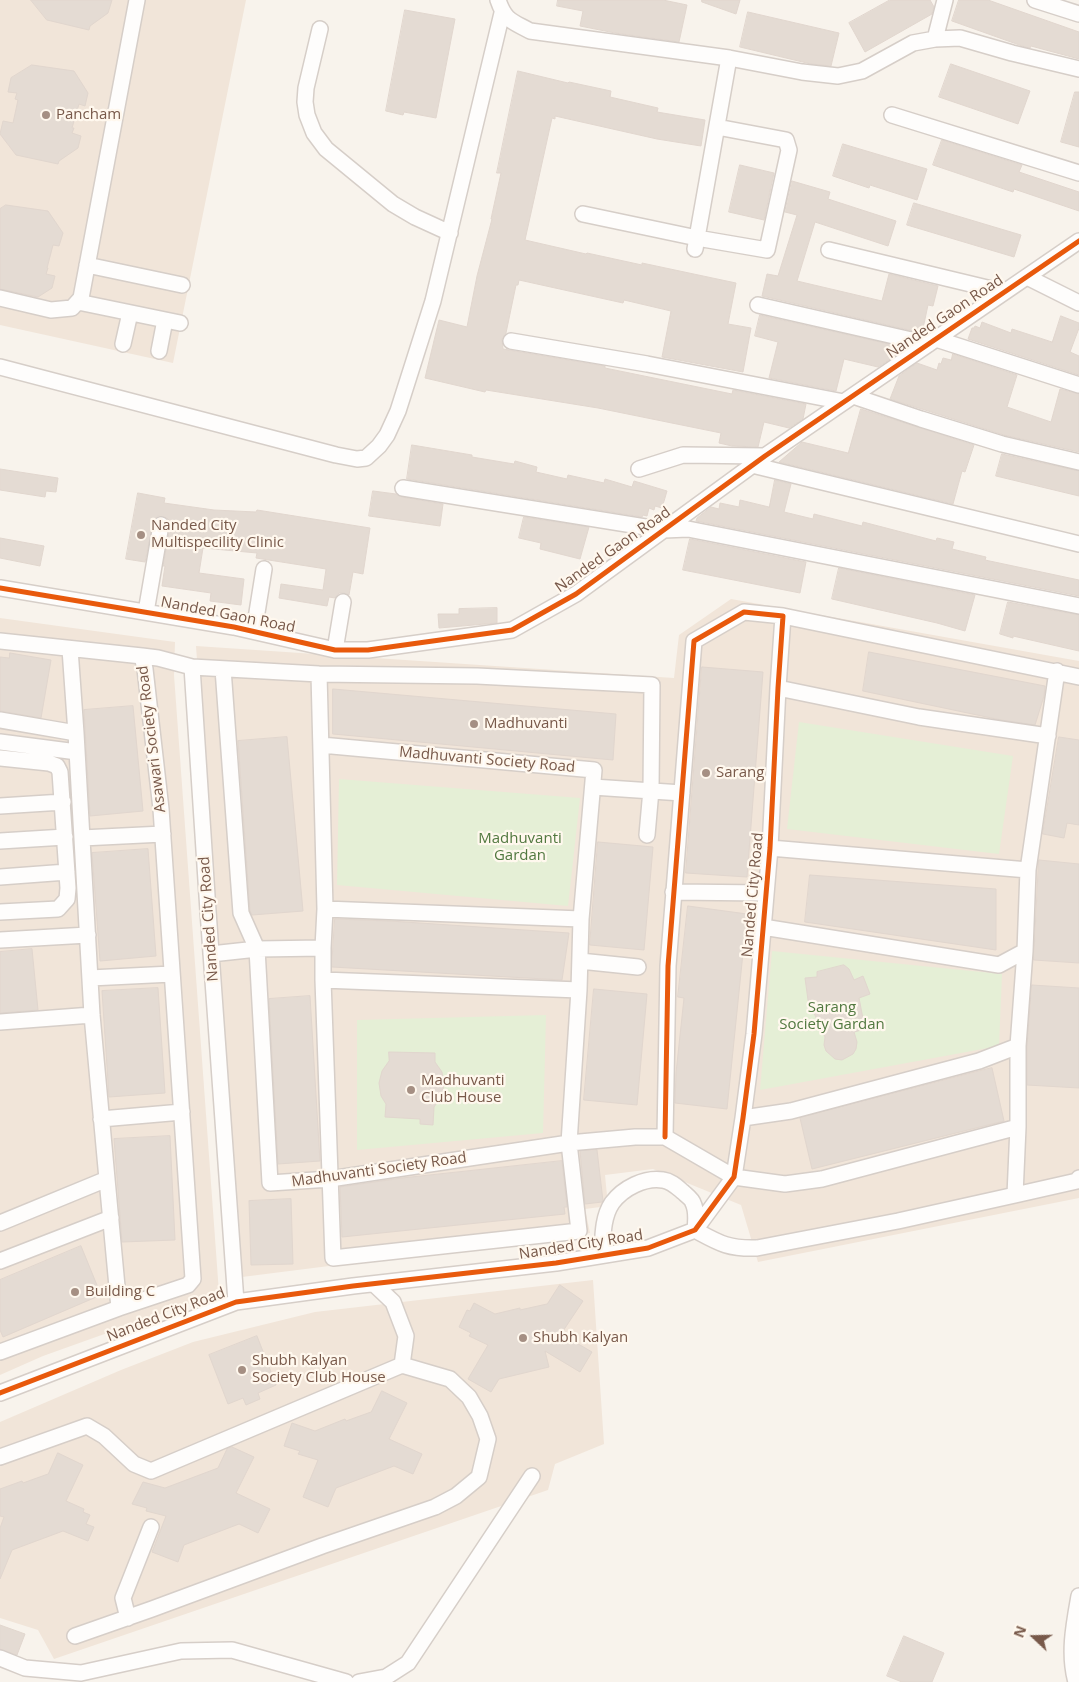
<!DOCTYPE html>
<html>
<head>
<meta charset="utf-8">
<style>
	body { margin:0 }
	#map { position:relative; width:1079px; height:1682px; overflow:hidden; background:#f8f3ec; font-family:"Open Sans",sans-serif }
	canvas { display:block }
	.north { position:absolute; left:1009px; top:1612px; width:50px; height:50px; -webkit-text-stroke:4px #fff8ee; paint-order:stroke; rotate:291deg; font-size:14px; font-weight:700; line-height:20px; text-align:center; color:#78594a }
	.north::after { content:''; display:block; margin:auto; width:18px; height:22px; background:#78594a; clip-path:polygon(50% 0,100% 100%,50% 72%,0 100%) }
</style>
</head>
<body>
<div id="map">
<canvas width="1079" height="1682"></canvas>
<div class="north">N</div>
</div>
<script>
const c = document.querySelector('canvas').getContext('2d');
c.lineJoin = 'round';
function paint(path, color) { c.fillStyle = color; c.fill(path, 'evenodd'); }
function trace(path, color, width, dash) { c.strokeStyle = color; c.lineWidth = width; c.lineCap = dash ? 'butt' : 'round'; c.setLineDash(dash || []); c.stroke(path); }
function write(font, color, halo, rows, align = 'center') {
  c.font = font + ' "Open Sans",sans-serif'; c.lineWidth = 4.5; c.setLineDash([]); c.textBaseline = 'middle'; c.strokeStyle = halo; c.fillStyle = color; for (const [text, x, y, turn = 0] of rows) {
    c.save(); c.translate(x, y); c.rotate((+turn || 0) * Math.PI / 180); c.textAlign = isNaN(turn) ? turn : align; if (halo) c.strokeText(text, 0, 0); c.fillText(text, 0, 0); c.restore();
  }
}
paint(new Path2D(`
	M 0,0 L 246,0 L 173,363 L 0,325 Z
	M 731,599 L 1079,661 L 1079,1198 L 758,1262 L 741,1205 L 653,1169 L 605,1175 L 608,1206 L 585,1209 L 590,1233 L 242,1277 L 196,646 L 674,678 L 679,635 Z
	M 0,618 L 175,642 L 174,675 L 219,1293 L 43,1356 L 0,1375 Z
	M 593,1280 L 604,1444 L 555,1464 L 548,1490 L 54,1659 L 38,1630 L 0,1618 L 0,1422 L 121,1370 L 193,1342 L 315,1312 Z`), '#f1e5d9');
paint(new Path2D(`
	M 799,722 L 1013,756 L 999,854 L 787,829 Z
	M 339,779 L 580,798 L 568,906 L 337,885 Z
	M 772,951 L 1002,974 L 999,1046 L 760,1090 Z
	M 546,1015 L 543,1133 L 357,1150 L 357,1020 Z`), '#e5efd6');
const building = new Path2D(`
	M 31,0 L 112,0 L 108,13 L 90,26 L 89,30 L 47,20 Z
	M 558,0 L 663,0 L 687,5 L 679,42 L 615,33 L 580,26 L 583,11 L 557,6 Z
	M 702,0 L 740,0 L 736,14 L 702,2 Z
	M 890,0 L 930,0 L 934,7 L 932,14 L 865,52 L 849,23 Z
	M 959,0 L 988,0 L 1079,32 L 1079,59 L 1031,46 L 1030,48 L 1025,47 L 952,21 Z
	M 405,10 L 455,19 L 436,118 L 404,112 L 403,115 L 386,111 Z
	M 748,12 L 839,33 L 831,66 L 811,64 L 740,47 Z
	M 951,64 L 1030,91 L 1018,124 L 939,97 Z
	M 32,65 L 74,71 L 88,93 L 85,106 L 79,104 L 72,128 L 74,128 L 72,133 L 81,136 L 78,148 L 59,161 L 58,164 L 16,155 L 0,134 L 3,121 L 13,123 L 18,100 L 15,99 L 17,93 L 8,92 L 11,78 Z
	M 518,71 L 568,83 L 569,82 L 611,91 L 610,97 L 658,108 L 657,112 L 705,120 L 701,146 L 657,139 L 555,116 L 555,119 L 552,118 L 525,240 L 586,254 L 587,253 L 642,265 L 642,263 L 736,283 L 728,324 L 751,328 L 743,372 L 662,357 L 671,311 L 624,300 L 623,303 L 519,280 L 518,285 L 516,285 L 506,333 L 502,339 L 503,349 L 605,366 L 605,368 L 732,394 L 733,390 L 806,404 L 803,419 L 789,428 L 764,422 L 758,447 L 732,446 L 719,443 L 721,433 L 598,408 L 486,390 L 485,392 L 425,378 L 439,320 L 467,327 L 477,276 L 492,219 L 491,219 L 501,173 L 497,173 Z
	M 1075,92 L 1079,92 L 1079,147 L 1061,142 Z
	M 942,140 L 1022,165 L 1019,172 L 1079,192 L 1079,211 L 1014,189 L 1013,192 L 933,165 Z
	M 843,144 L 927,169 L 917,200 L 870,185 L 869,188 L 833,176 Z
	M 740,165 L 774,173 L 764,220 L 729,212 Z
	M 792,181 L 830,192 L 828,199 L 896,221 L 888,246 L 815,222 L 797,281 L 882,301 L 889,274 L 938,286 L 933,306 L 928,305 L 922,333 L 762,296 L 767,274 L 778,276 L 797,215 L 785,212 Z
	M 914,203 L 1021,235 L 1014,257 L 907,225 Z
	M 6,205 L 48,211 L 63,233 L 59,246 L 53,245 L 47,268 L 48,268 L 46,274 L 55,276 L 52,288 L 38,297 L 0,289 L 0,209 Z
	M 760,315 L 902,347 L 901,352 L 878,367 L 844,359 L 836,391 L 769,378 L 778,342 L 755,336 Z
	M 1061,316 L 1079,323 L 1079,328 L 1070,352 L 1079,356 L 1079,375 L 968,339 L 972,328 L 974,328 L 975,326 L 980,328 L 982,322 L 1011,333 L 1012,329 L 1052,342 Z
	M 953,354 L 1017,375 L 1007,407 L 1051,422 L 1060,389 L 1079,394 L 1079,452 L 1004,435 L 890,399 L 899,376 L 917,363 L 937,370 L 939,363 L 941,364 L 943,358 L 951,360 Z
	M 861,409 L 974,445 L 965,472 L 962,471 L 953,504 L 779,462 L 802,442 L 848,453 Z
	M 412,445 L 472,455 L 472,457 L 514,464 L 515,461 L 537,467 L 536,472 L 567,479 L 568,475 L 604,483 L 605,479 L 632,487 L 634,481 L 667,491 L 662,508 L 655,506 L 654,510 L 649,508 L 647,516 L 643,515 L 642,517 L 407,479 Z
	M 1002,454 L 1079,471 L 1079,496 L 996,476 Z
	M 0,469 L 58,478 L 56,492 L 46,491 L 45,497 L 0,490 Z
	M 775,480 L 791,484 L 784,512 L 813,519 L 814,514 L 862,526 L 863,522 L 936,541 L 937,538 L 954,542 L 952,549 L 986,557 L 985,560 L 1079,580 L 1079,596 L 696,521 L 697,518 L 711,507 L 719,509 L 720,503 L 739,507 L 740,500 L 769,507 Z
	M 373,491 L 396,494 L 402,497 L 443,504 L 440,526 L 369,516 Z
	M 138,493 L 165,498 L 164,503 L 214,510 L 256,512 L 257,510 L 370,528 L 363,574 L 353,572 L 349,595 L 344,593 L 339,593 L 335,598 L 329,597 L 327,606 L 279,598 L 281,584 L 323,590 L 326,569 L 256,558 L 257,553 L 203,548 L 199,573 L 244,579 L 241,605 L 210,601 L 211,593 L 162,586 L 165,566 L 163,566 L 170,527 L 170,521 L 167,518 L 158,516 L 154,519 L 145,562 L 126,559 Z
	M 524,517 L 589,527 L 580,559 L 540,549 L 541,543 L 519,538 Z
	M 0,538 L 44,546 L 40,566 L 0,558 Z
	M 690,539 L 806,562 L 800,593 L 683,570 Z
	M 839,568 L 975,595 L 965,631 L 937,623 L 832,599 Z
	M 1008,602 L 1079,615 L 1079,651 L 1013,636 L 1013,638 L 1000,634 Z
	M 497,608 L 497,623 L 439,628 L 438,614 L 459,614 L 459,609 Z
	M 869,652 L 1045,686 L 1044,696 L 1035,725 L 1001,720 L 863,691 Z
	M 10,653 L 51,660 L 41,718 L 0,711 L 0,657 L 9,658 Z
	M 702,667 L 763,672 L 747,877 L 686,873 Z
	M 333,689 L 616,714 L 613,760 L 333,734 Z
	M 133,706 L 143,811 L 90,816 L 84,710 Z
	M 287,737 L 303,911 L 252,915 L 250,911 L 238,741 Z
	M 1059,737 L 1079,740 L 1079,825 L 1067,823 L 1064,838 L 1043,834 Z
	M 598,842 L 653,847 L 644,950 L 590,945 Z
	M 148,849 L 156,956 L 100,961 L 92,853 Z
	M 1039,860 L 1079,864 L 1079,963 L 1034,960 Z
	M 810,875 L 996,889 L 996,950 L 805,922 Z
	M 688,906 L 747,914 L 727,1109 L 675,1103 L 676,1073 L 684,998 L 678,997 Z
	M 335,919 L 390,921 L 569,933 L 562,980 L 332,967 Z
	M 32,949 L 38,1010 L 0,1013 L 0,952 Z
	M 844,965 L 849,969 L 854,980 L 863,976 L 870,994 L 859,998 L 865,1029 L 854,1032 L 857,1042 L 856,1049 L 853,1054 L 842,1060 L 835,1059 L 826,1051 L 824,1045 L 825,1037 L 808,1000 L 805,978 L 817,977 L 817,972 Z
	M 1032,985 L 1079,988 L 1079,1088 L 1027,1085 L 1027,1046 Z
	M 158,988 L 165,1093 L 109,1097 L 102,991 Z
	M 594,989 L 647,994 L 637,1105 L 584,1100 Z
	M 310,996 L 320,1161 L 278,1164 L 269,999 Z
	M 389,1052 L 435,1053 L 435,1062 L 442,1072 L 444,1085 L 441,1097 L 434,1107 L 433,1125 L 420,1124 L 420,1119 L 385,1117 L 386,1104 L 381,1096 L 379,1083 L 382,1071 L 389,1061 Z
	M 992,1068 L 1004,1121 L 812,1169 L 800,1118 Z
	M 170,1136 L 175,1240 L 122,1242 L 114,1139 Z
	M 597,1150 L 603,1201 L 602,1202 L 585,1204 L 580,1151 Z
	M 562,1161 L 567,1207 L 564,1207 L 565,1214 L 342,1237 L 340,1187 L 402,1178 Z
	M 291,1199 L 293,1264 L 251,1265 L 249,1201 Z
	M 81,1246 L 101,1295 L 3,1337 L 0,1330 L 0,1280 Z
	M 560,1285 L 583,1301 L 561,1334 L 592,1352 L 580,1372 L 545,1351 L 549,1367 L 499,1379 L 491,1392 L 468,1379 L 488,1345 L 469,1336 L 471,1333 L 459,1327 L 467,1310 L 470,1311 L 474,1303 L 495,1314 L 520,1308 L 520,1310 L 547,1304 Z
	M 257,1336 L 276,1385 L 258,1393 L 260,1399 L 246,1405 L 243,1398 L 228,1404 L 209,1355 Z
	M 382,1391 L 407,1403 L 389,1439 L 422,1454 L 413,1474 L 394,1466 L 336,1488 L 328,1507 L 303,1497 L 318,1460 L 298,1454 L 300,1451 L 284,1446 L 292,1423 L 315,1431 L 345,1419 L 346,1421 L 371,1412 Z
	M 232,1447 L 254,1457 L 236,1493 L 270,1509 L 258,1533 L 239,1524 L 184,1545 L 178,1562 L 152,1552 L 166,1516 L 146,1511 L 147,1508 L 132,1504 L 143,1482 L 165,1488 L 218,1468 L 227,1449 Z
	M 58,1453 L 83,1465 L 66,1501 L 84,1509 L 83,1512 L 90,1515 L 86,1524 L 94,1527 L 88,1541 L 63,1531 L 12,1550 L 0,1579 L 0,1528 L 4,1517 L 0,1516 L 0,1489 L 22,1481 L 23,1483 L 48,1474 Z
	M 0,1625 L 25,1634 L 17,1655 L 0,1649 Z
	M 904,1636 L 944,1653 L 932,1682 L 902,1682 L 887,1676 Z`);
paint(building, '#e4dbd3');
trace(building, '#e1d6ce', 1);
const minor = new Path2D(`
	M 498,0 C 505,21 512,21 530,31 L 729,58 L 802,72 L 838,76 L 862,71 L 913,43 L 935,39 L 960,38 L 1012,53 L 1079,69
	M 1035,0 L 1079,14
	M 320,29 L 306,88 L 305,102 L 307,115 L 314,133 L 326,149 L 393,204 L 415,217 L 450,233
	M 935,39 L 945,0
	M 892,115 L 1079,173
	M 583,214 L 697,238 L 767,250 L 789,150 L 786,140 L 717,127
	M 695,249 L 729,58
	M 829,250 L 1004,292
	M 87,265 L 182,285
	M 1027,277 L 1079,303
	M 0,298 L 51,310 L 72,308 L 81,298 L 137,0
	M 78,302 L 180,323
	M 758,305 L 929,344
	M 936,339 L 1079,385
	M 511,341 L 647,364 L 844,402
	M 123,344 L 130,313
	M 159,351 L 165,320
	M 0,367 L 336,455 L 357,459 L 366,458 L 379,446 L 387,435 L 398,411 L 433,301 L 502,13
	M 853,396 L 921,419 L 1002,444 L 1079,462
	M 752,465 L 1079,544
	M 639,469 L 683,455 L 765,456
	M 403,488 L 664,530 L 688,529 L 1079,606
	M 0,588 L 234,627 L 335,650 L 368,650 L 512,630 L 576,594 L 765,456 L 1079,241
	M 146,612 L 161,525
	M 783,616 L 1079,677
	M 254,631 L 264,569
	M 0,641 L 142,656 L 145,669 L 161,809 L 193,1279 L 188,1285 L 119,1308
	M 70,649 L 76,733
	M 335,650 L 343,602
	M 142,656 L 158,658 L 192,667 L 319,674 L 477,676 L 652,685 L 651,790 L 647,835
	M 192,667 L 208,911 L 236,1302
	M 223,669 L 241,913 L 257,949 L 270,1183 L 330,1179 L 569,1143 L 579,990
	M 319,674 L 325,909
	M 778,688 L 919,717 L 1048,736
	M 0,720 L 76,733 L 92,1015 L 107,1179 L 0,1223
	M 0,742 L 77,752
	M 321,745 L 594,770 L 581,919
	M 0,758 L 49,763 L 57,766 L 60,772 L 68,888 L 67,899 L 58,909 L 0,912
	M 593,787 L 682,793
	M 0,806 L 63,802
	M 82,838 L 163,834
	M 0,841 L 65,837
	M 770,848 L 1028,870
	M 0,877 L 67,872
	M 673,892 L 766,893
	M 763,927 L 999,965 L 1025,951
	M 0,940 L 88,935
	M 211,954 L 257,949 L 323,948 L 325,909 L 581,919 L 579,990 L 323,980 L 323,948
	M 580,961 L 638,967
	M 90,978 L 172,974
	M 323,980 L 333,1258 L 579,1231 L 569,1143 L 635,1137 L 665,1137 L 734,1177 L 785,1184 L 822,1179 L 1018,1127
	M 0,1022 L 92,1015
	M 743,1118 L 791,1111 L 979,1061 L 1018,1046
	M 101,1119 L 182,1112
	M 1015,1195 L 1077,1181 L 1079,1178
	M 695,1230 C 719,1243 728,1249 757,1248 L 898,1221 L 1015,1195 L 1018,1127 L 1018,1046 L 1025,951 L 1028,870 L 1057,671
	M 602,1255 C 603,1238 602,1218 612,1203 C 623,1188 645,1177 663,1180 C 671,1181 677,1187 683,1192 C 686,1195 692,1199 693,1203 C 697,1211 696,1221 695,1230
	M 0,1261 L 111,1218
	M 374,1284 L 393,1302 L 406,1336 L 402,1365
	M 0,1352 L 119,1308 L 107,1179
	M 0,1393 L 236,1302 L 353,1286 L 556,1263 L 648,1248 L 695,1230 L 734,1177 L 743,1118 L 754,1034 L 770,848 L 778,688 L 783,616 L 744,612 L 694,641 L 668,966 L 665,1137
	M 0,1457 L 87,1426 L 104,1436 L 134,1464 L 151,1471 L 402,1365 L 450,1379 L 469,1397 L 480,1416 L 488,1439 L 479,1477 L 456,1496 L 435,1507 L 322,1546 L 152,1609 L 75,1636
	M 128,1618 L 123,1598 L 151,1527
	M 0,1658 L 25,1668 L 81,1673 L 181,1651 L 232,1650 L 346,1682
	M 359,1682 L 386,1677 L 408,1663 L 532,1476
	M 1076,1682 C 1068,1654 1074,1624 1079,1596`);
trace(minor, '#d6cec8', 18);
trace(minor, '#fefdfc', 15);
trace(new Path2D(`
	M 0,588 L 234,627 L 335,650 L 368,650 L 512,630 L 576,594 L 765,456 L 1079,241
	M 0,1393 L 236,1302 L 353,1286 L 556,1263 L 648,1248 L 695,1230 L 734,1177 L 743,1118 L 754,1034 L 770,848 L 778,688 L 783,616 L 744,612 L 694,641 L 668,966 L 665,1137`), '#e8590c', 5);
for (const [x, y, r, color] of [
	[46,115,5,"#a58f83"],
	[141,535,5,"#a58f83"],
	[474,724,5,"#a58f83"],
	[706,773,5,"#a58f83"],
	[411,1090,5,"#a58f83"],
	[75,1292,5,"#a58f83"],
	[523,1338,5,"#a58f83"],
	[242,1370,5,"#a58f83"]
]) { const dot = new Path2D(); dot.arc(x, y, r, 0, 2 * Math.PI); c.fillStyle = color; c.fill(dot); trace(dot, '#fff8ee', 2); }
write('15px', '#78594a', '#fff8ee', [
	["Pancham",56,115],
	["Nanded City",151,526],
	["Multispecility Clinic",151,543],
	["Madhuvanti",484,724],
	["Sarang",716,773],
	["Madhuvanti",421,1081],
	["Club House",421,1098],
	["Building C",85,1292],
	["Shubh Kalyan",533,1338],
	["Shubh Kalyan",252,1361],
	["Society Club House",252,1378]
], 'left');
write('15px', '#78594a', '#fff8ee', [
	["Nanded Gaon Road",945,317,-34],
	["Nanded Gaon Road",613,550,-35],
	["Nanded Gaon Road",228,615,11],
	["Asawari Society Road",152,739,-97],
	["Madhuvanti Society Road",487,760,5],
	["Nanded City Road",753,895,-85],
	["Nanded City Road",209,919,-94],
	["Madhuvanti Society Road",379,1170,-8],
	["Nanded City Road",581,1245,-9],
	["Nanded City Road",166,1315,-21]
]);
write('15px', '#51783f', '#fff8ee', [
	["Madhuvanti",520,839],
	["Gardan",520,856],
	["Sarang",832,1008],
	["Society Gardan",832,1025]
]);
</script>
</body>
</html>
